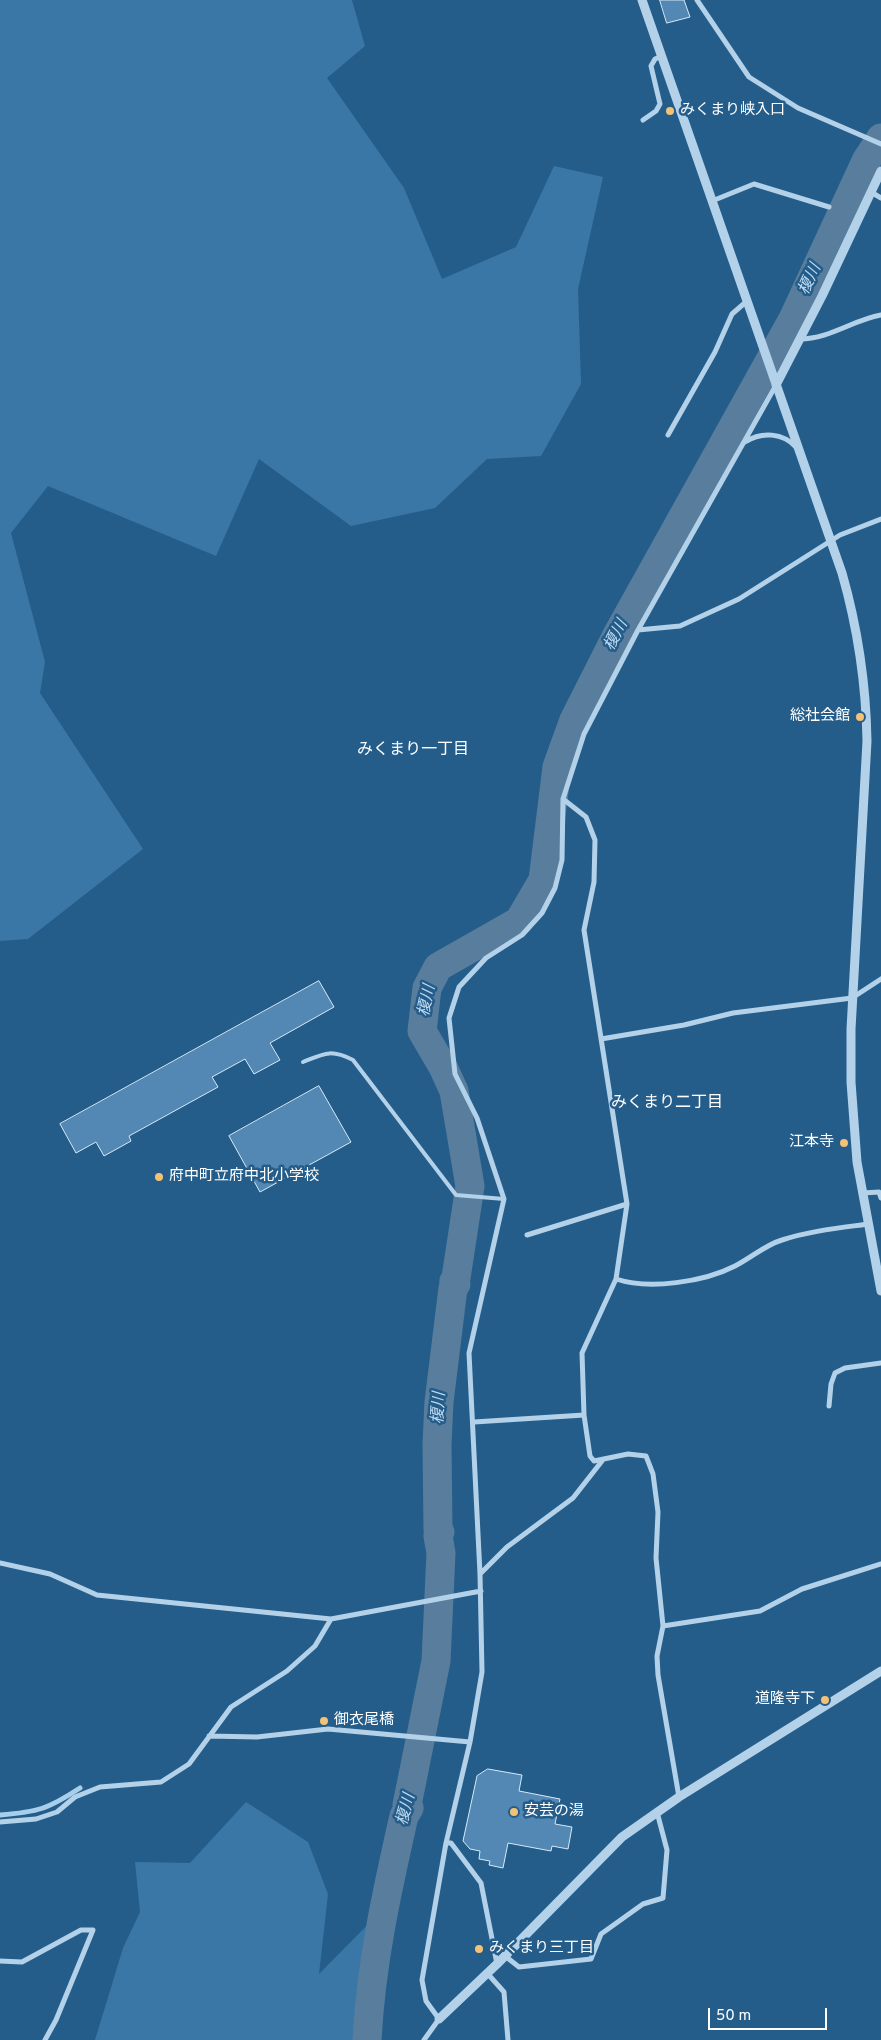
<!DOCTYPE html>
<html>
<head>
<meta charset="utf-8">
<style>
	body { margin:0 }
	#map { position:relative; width:881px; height:2040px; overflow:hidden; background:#255d8a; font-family:Overpass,sans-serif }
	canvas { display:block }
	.scale { position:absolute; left:708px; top:2008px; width:119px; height:22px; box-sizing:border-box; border:2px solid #fff; border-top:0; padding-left:6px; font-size:15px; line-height:18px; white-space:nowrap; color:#fff; -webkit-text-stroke:4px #255d8a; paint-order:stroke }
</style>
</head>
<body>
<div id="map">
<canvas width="881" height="2040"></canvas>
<div class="scale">50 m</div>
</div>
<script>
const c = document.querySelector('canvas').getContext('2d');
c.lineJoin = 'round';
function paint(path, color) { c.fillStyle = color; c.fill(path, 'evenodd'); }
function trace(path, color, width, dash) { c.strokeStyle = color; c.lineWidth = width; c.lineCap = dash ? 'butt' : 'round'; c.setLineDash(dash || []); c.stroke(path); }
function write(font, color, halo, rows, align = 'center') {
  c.font = font + ' Overpass,"Noto Sans JP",sans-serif'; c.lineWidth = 5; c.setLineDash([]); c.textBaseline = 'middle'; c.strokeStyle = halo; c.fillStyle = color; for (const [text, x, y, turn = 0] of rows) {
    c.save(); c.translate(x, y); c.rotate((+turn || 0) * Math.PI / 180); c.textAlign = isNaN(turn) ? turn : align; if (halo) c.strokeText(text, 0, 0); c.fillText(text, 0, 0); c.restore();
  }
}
paint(new Path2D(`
	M 0,0 L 352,0 L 365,46 L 327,78 L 404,188 L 442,279 L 516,247 L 554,166 L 603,177 L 578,289 L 581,384 L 541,456 L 487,459 L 435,508 L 351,526 L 259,459 L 216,556 L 48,486 L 11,533 L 45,662 L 40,693 L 143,849 L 28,939 L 0,941 Z
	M 246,1802 L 308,1842 L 328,1894 L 319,1974 L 397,1895 L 367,2040 L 95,2040 L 123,1948 L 140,1912 L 135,1862 L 190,1863 Z`), '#3a77a7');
trace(new Path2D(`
	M 0,1815 C 38,1812 48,1809 80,1788`), '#a7ceea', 5);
trace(new Path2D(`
	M 367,2040 C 371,1963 387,1891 404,1816 L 409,1808 L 407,1805 L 436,1661 L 441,1553 L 438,1536 L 440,1532 L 438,1530 L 437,1444 L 439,1402 L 453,1288 L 456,1284 L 454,1281 L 456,1278 L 470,1186 L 454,1091 L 443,1067 L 422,1031 L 427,988 L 438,967 L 519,921 L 543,880 L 557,767 L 574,720 L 617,635 L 793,319 L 866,161 L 881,138`), '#597e9d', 29);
const building = new Path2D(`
	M 660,0 L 684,0 L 690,17 L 667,23 Z
	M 319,981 L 334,1007 L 270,1043 L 280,1060 L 254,1074 L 245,1059 L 212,1077 L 218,1087 L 129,1136 L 131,1141 L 104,1156 L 96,1142 L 76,1153 L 60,1124 Z
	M 319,1086 L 351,1142 L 260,1192 L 229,1136 Z
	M 488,1769 L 522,1775 L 519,1791 L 560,1799 L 555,1824 L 572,1827 L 568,1849 L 552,1846 L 551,1851 L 508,1843 L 503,1868 L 489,1865 L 490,1861 L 479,1859 L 480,1851 L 470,1849 L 463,1841 L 477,1776 Z`);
paint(building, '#5288b3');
trace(building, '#d7e9f7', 1);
trace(new Path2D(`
	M 303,1062 C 325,1053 331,1049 353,1060 L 456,1195 L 504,1199`), '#b3d2ea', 4);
trace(new Path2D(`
	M 697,0 L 749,77 L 798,108 L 881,144
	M 643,120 L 656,111 L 660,104 L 651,66 L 655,59 L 662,56
	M 871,192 L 881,198
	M 712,201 L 754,184 L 829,207
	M 800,339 C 829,339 853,320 881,315
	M 668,435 L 715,352 L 732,314 L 747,301
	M 745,442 C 762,431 783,433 796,447
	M 638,630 L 680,626 L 739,599 L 840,535 L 881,519
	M 563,799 L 586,817 L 595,840 L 594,882 L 584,930 L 627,1204 L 616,1279 L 582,1353 L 584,1415 L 590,1456 L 594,1461 L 628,1454 L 646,1456 L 653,1474 L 658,1512 L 656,1558 L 663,1626 L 657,1656 L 658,1675 L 679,1797
	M 601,1039 L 684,1025 L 733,1013 L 852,998 L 881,979
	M 863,1193 L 879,1192 L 881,1198
	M 527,1235 L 627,1204
	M 616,1279 C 649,1290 704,1282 735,1266 C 751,1258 765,1245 782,1240 C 810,1231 839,1228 868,1224
	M 829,1406 L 831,1384 L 835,1373 L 845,1368 L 881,1363
	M 474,1422 L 584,1415
	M 0,1563 L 50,1574 L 97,1595 L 331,1619 L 481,1591
	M 480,1574 L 507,1547 L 573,1498 L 602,1461
	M 663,1626 L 760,1611 L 802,1589 L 881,1564
	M 209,1736 L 257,1737 L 328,1729 L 470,1742
	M 0,1822 L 36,1819 L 57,1812 L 75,1797 L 100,1787 L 161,1782 L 189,1764 L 231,1707 L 287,1671 L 315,1646 L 331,1619
	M 446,1843 L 451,1843 L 481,1883 L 497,1964
	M 505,1956 L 519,1967 L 591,1959 L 601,1934 L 643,1904 L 663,1898 L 667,1850 L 657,1812
	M 0,1961 L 22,1962 L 81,1930 L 93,1930 L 56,2020 L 45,2040
	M 487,1973 L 504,1992 L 508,2040
	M 424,2040 L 439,2019 L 426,2001 L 422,1980 L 446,1843 L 470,1742 L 482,1672 L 480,1574 L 469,1353 L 504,1199 L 477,1118 L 455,1074 L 449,1018 L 459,987 L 486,958 L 522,935 L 542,913 L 555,888 L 562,860 L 563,799 L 584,734 L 638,630 L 776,385`), '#b3d2ea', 5);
trace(new Path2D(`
	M 642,0 L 842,573 C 858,629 866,683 867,741 L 851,1029 L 851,1082 L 857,1162 L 881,1291
	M 776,385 L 822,296 L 881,171
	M 439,2019 L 497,1964 L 622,1837 L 679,1797 L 881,1671`), '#b3d2ea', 9);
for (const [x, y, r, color] of [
	[670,111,5,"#f3c277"],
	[860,717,5,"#f3c277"],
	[844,1143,5,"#f3c277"],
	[159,1177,5,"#f3c277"],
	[825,1700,5,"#f3c277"],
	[324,1721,5,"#f3c277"],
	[514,1812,5,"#f3c277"],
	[479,1949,5,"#f3c277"]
]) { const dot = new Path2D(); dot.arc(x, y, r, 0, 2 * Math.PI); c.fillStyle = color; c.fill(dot); trace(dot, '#255d8a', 2); }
write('15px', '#fff', '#255d8a', [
	["みくまり峡入口",680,111],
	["総社会館",850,717,"right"],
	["江本寺",834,1143,"right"],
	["府中町立府中北小学校",169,1177],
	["道隆寺下",815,1700,"right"],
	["御衣尾橋",334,1721],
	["安芸の湯",524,1812],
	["みくまり三丁目",489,1949]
], 'left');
write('italic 16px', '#bfdbf1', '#255d8a', [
	["榎川",811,280,-65],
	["榎川",617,636,-62],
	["榎川",428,1001,-78],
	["榎川",440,1408,-87],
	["榎川",407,1810,-75]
]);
write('16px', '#fff', '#255d8a', [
	["みくまり一丁目",413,751],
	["みくまり二丁目",667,1104]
]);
</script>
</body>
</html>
